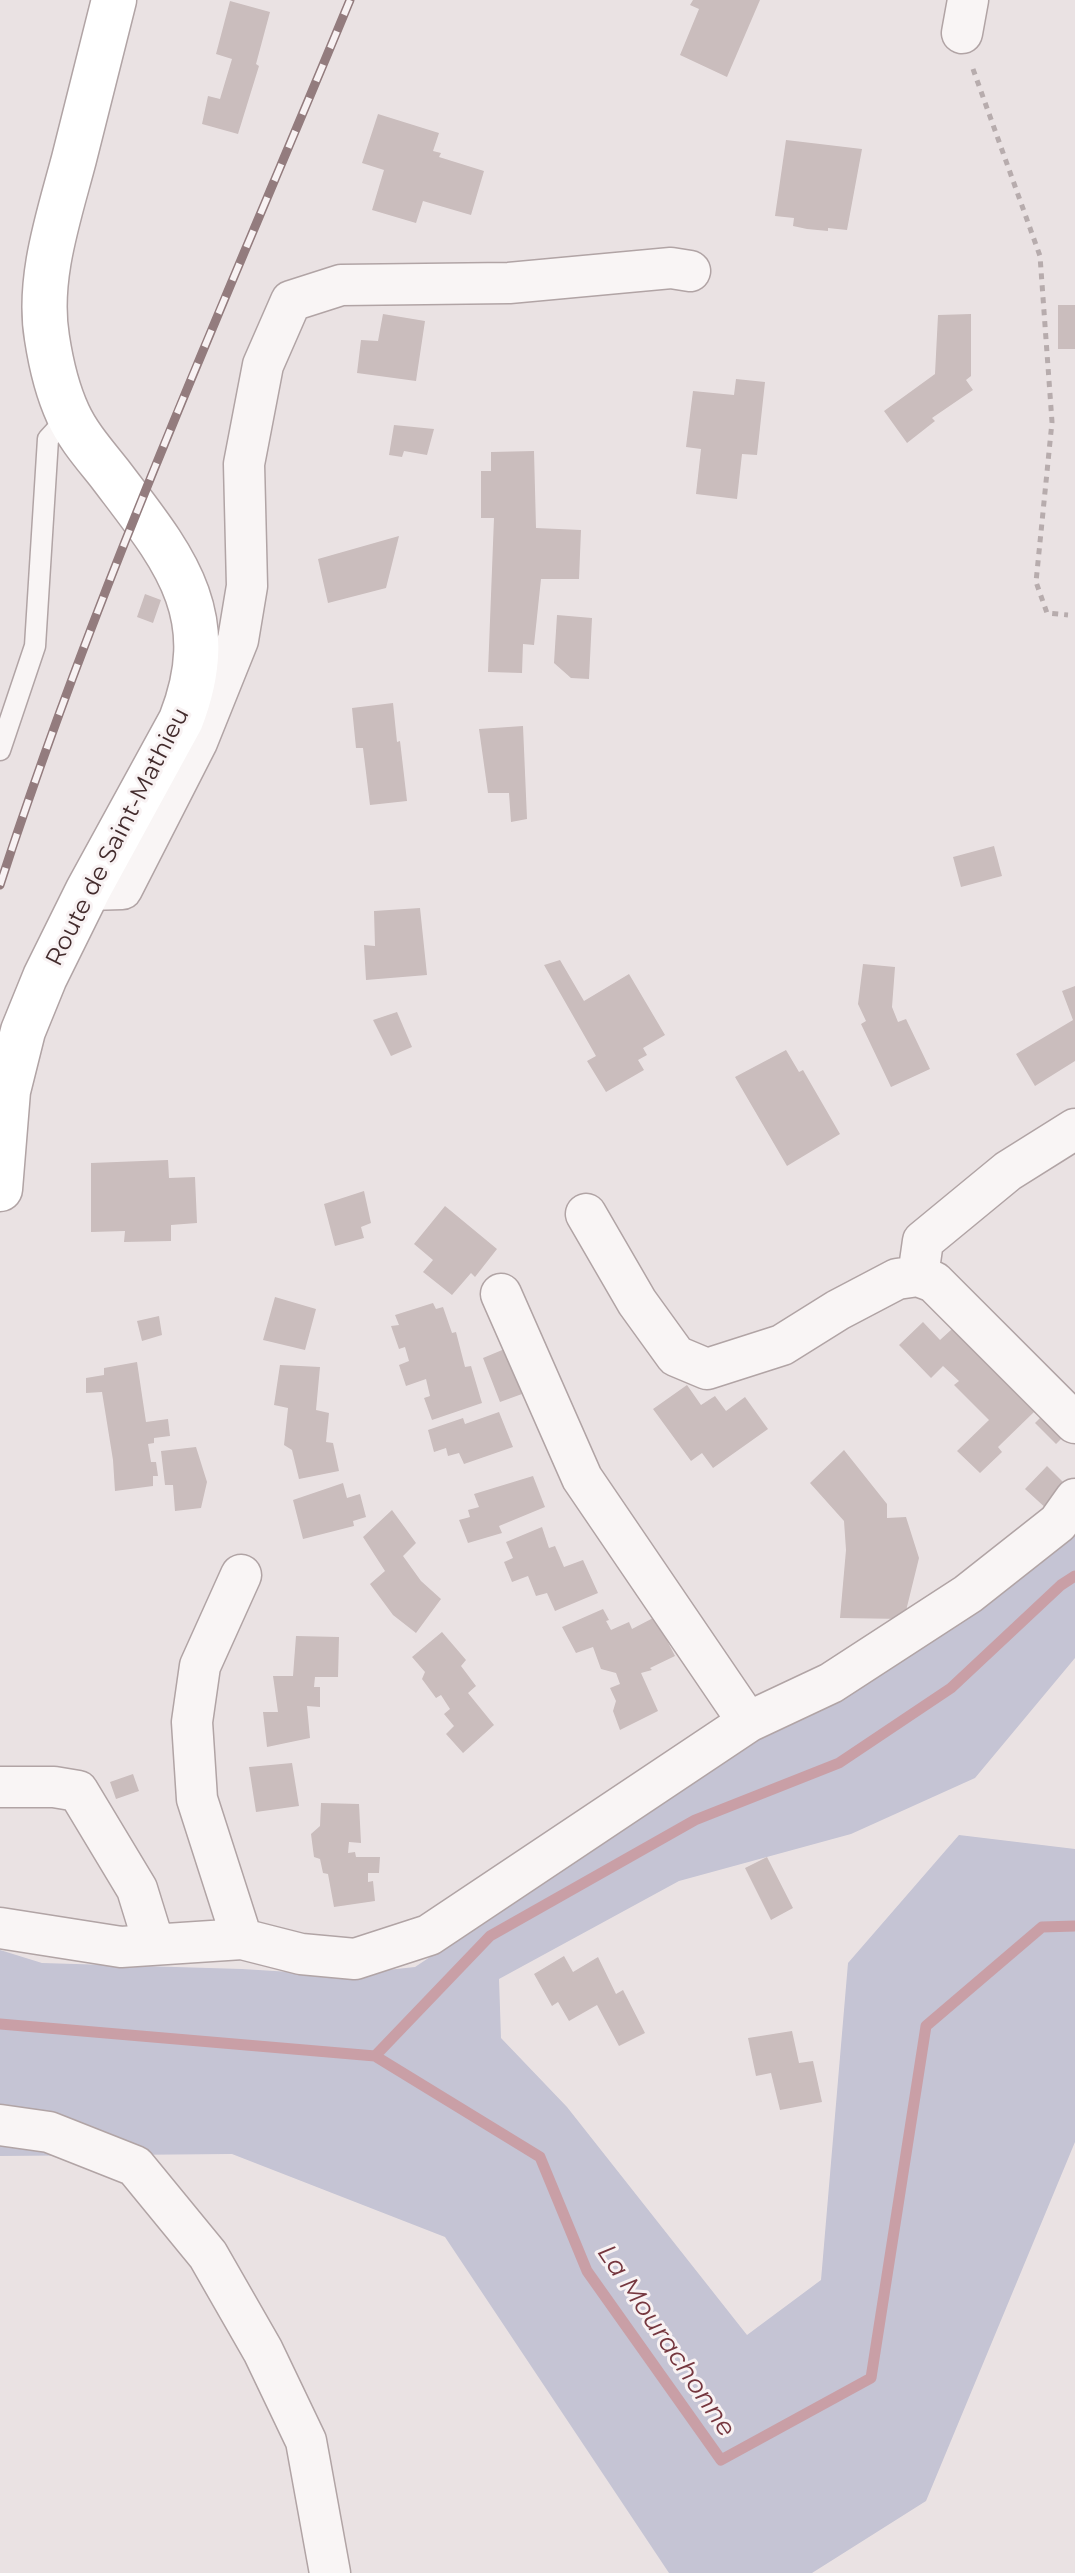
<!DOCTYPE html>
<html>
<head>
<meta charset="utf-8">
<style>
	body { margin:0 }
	canvas { display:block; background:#eae2e3 }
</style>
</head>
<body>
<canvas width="1075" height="2573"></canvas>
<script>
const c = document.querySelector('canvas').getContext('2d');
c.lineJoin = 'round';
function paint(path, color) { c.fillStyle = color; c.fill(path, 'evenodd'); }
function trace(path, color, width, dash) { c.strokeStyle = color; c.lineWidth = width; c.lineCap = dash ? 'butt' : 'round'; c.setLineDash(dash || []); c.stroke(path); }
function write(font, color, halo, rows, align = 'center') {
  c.font = font + ' Montserrat,sans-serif'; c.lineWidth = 6; c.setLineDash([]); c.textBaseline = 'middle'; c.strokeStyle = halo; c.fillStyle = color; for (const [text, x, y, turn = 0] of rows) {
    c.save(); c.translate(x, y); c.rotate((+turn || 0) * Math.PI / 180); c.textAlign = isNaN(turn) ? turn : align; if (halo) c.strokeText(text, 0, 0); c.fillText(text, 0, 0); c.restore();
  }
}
paint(new Path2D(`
	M 1075,1525 L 1075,1658 L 975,1778 L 851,1834 L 679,1881 L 499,1979 L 501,2038 L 567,2107 L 747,2335 L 821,2280 L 848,1963 L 959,1835 L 1075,1849 L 1075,2142 L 926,2501 L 812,2573 L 669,2573 L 445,2237 L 232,2154 L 0,2156 L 0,1950 L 42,1963 L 242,1969 L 340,1975 L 415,1967 L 722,1763 L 1034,1566 Z`), '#c5c4d4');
trace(new Path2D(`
	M 0,2024 L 375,2056 L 540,2157 L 587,2271 L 721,2460 L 871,2378 L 926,2026 L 1042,1927 L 1075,1926
	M 375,2056 L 490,1936 L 695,1820 L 839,1763 L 951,1688 L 1061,1585 L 1075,1576`), '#c99fa6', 11);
paint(new Path2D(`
	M 693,0 L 760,0 L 727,77 L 680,55 L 699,9 L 690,5 Z
	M 230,1 L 270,12 L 256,64 L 259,66 L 238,134 L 202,124 L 208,96 L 220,99 L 232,59 L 216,54 Z
	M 378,114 L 439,133 L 433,151 L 441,153 L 439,157 L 484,171 L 471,215 L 423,201 L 416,223 L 372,210 L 384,170 L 362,163 Z
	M 786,140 L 862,149 L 847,230 L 828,228 L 828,231 L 807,229 L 793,226 L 794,218 L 775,216 Z
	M 1058,305 L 1075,305 L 1075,349 L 1058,349 Z
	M 383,314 L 425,321 L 416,381 L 357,373 L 361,340 L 378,341 Z
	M 971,314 L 971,376 L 966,380 L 973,390 L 932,418 L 935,421 L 907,443 L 884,411 L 935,374 L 938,315 Z
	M 736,379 L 765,382 L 757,455 L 742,454 L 737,499 L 696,494 L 701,449 L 686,447 L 693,391 L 734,395 Z
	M 394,425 L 434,429 L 427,455 L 404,451 L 402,457 L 389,455 Z
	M 534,451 L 536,528 L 581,530 L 579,579 L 541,579 L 534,645 L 523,644 L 522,673 L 488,672 L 494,518 L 481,518 L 481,471 L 491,471 L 491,452 Z
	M 399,536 L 386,588 L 328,603 L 318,559 Z
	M 145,594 L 161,600 L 153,623 L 137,617 Z
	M 557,615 L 592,618 L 589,679 L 571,678 L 554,663 Z
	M 393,703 L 397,742 L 400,741 L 407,801 L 370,805 L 363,748 L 356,748 L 352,708 Z
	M 523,726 L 527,819 L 511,822 L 509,793 L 488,793 L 479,729 Z
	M 994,846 L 1002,876 L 961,887 L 953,857 Z
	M 420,908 L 427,975 L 366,980 L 364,945 L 375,946 L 374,911 Z
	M 560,960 L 584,1001 L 629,974 L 665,1035 L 643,1048 L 647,1055 L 638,1060 L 644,1070 L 606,1092 L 587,1061 L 596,1056 L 544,965 Z
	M 863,964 L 895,967 L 892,1007 L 898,1022 L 906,1019 L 930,1069 L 891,1087 L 861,1024 L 866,1021 L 858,1004 Z
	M 1075,986 L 1075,1061 L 1035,1086 L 1016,1054 L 1073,1020 L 1062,991 Z
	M 397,1012 L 412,1047 L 391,1056 L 373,1020 Z
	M 786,1050 L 799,1072 L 803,1070 L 840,1134 L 787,1166 L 735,1077 Z
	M 168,1160 L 169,1178 L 195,1177 L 197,1223 L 171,1225 L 171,1241 L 124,1242 L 125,1231 L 91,1232 L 91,1163 Z
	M 364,1191 L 371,1223 L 361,1227 L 364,1238 L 335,1246 L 324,1204 Z
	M 445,1206 L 497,1249 L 475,1277 L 471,1273 L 452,1295 L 423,1272 L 433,1260 L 414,1244 Z
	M 275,1297 L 316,1309 L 305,1350 L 263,1340 Z
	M 433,1303 L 436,1309 L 443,1307 L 452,1333 L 456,1332 L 465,1367 L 471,1366 L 482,1403 L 432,1420 L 424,1398 L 430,1396 L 426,1379 L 406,1386 L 399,1365 L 409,1361 L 405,1347 L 399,1349 L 391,1326 L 399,1325 L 395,1315 Z
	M 159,1316 L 162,1335 L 142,1341 L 137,1321 Z
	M 923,1322 L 940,1340 L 952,1329 L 1034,1412 L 998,1447 L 1002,1452 L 980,1473 L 957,1451 L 989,1420 L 954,1385 L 959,1381 L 943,1366 L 931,1378 L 899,1345 Z
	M 507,1348 L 522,1394 L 500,1402 L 483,1358 Z
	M 137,1362 L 146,1422 L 168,1419 L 170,1436 L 154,1438 L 154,1443 L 148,1444 L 151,1462 L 156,1462 L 158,1476 L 153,1476 L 153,1486 L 115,1491 L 113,1460 L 102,1392 L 86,1393 L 86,1378 L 104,1375 L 104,1368 Z
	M 280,1365 L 320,1367 L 316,1410 L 329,1413 L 326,1442 L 333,1443 L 339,1471 L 299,1479 L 292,1450 L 284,1445 L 288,1408 L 274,1405 Z
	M 687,1385 L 701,1405 L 715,1396 L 726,1411 L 745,1397 L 768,1429 L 713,1468 L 702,1453 L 691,1461 L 653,1409 Z
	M 499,1412 L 513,1447 L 464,1464 L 459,1453 L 448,1456 L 446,1448 L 434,1452 L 428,1430 L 463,1418 L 465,1424 Z
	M 1043,1415 L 1063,1437 L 1056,1444 L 1035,1423 Z
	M 196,1447 L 207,1482 L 201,1508 L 175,1511 L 173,1485 L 165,1485 L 161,1451 Z
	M 844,1450 L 887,1504 L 887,1518 L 906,1517 L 919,1558 L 904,1619 L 840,1618 L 846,1550 L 844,1521 L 810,1483 Z
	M 1047,1466 L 1070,1489 L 1049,1511 L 1025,1489 Z
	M 533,1476 L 545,1507 L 499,1526 L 502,1533 L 468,1543 L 459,1520 L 470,1517 L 468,1510 L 479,1507 L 474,1494 Z
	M 343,1483 L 347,1498 L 360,1494 L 366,1517 L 353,1521 L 354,1526 L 303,1539 L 293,1500 Z
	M 392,1510 L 416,1543 L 403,1556 L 421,1581 L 441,1599 L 416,1633 L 393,1615 L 370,1584 L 385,1571 L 363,1537 Z
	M 542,1527 L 549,1548 L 555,1546 L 564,1567 L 583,1560 L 598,1593 L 555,1611 L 547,1593 L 536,1596 L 528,1576 L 512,1582 L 504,1562 L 513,1558 L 506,1542 Z
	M 603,1609 L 609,1620 L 606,1621 L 611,1630 L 629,1622 L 632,1629 L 655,1617 L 675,1656 L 650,1668 L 652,1670 L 641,1673 L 658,1711 L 620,1730 L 613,1711 L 616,1701 L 610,1688 L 620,1684 L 616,1673 L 601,1669 L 593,1647 L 576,1653 L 562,1627 Z
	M 442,1632 L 466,1660 L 461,1666 L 476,1686 L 468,1693 L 494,1725 L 463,1753 L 446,1734 L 454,1726 L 444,1714 L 450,1709 L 441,1695 L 436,1698 L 422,1679 L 425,1672 L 412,1657 Z
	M 296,1636 L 339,1637 L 338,1677 L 315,1677 L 314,1687 L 320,1687 L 320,1707 L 307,1706 L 310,1738 L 267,1747 L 263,1712 L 278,1712 L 273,1676 L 293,1676 Z
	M 292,1763 L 299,1806 L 256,1812 L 249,1767 Z
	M 133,1774 L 139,1791 L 116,1799 L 110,1782 Z
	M 321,1803 L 359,1804 L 361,1843 L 349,1842 L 348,1853 L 355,1852 L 356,1857 L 380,1857 L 379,1873 L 368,1873 L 368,1882 L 373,1881 L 375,1901 L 334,1907 L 328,1874 L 323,1873 L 320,1859 L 314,1857 L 311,1834 L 320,1826 Z
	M 767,1857 L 793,1908 L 771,1920 L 745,1868 Z
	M 564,1956 L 573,1972 L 598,1957 L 616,1994 L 623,1990 L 645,2033 L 619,2046 L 597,2005 L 569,2021 L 558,2002 L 552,2006 L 534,1974 Z
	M 792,2031 L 799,2063 L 813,2061 L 822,2102 L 780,2110 L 771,2073 L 756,2076 L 748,2038 Z`), '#cabdbd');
const lane = new Path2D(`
	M 0,750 L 35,646 L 48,439 L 69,416`);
const street = new Path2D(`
	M 962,33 L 968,0
	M 88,890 L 122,889 L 197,742 L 238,640 L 247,586 L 244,464 L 263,365 L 291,301 L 341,285 L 509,283 L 671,268 L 690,271
	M 586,1214 L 637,1302 L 676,1356 L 707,1369 L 782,1345 L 838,1310 L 897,1279 L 918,1276 L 934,1282 L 1075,1423
	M 918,1276 L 923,1241 L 1008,1171 L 1075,1129
	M 501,1294 L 582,1478 L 748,1722
	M 241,1575 L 200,1666 L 192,1722 L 197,1799 L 242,1939
	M 0,1787 L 54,1787 L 78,1791 L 137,1889 L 154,1944
	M 0,1928 L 121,1947 L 242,1939 L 301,1954 L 355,1959 L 429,1935 L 748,1722 L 831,1683 L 968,1594 L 1058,1523 L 1075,1499
	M 0,2125 L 49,2132 L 135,2166 L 208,2255 L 263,2351 L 306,2441 L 330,2573`);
const secondary = new Path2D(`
	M 0,1189 L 8,1091 L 23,1031 L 45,977 L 88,890 L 181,720 C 223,612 172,556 110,474 C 95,455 78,436 68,414 C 57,390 51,364 47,338 C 37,279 59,216 74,159 C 87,106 101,53 114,0`);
trace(lane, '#b1a4a5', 23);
trace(street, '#b1a4a5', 43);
trace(secondary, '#b1a4a5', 47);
trace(new Path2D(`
	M 973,69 L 1040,256 L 1052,422 L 1036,582 L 1047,613 L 1068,615`), '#b7acad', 5, [6, 6]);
trace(lane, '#f9f5f5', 20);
trace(street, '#f9f5f5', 40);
trace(secondary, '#fff', 44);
const rail = new Path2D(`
	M 0,885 C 98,583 229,293 350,0`);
trace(rail, '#937c7e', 9);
trace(rail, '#f8f2f3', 6, [18]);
write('24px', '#422b2c', '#f8f2f3', [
	["Route de Saint-Mathieu",118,837,-63]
]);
write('italic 26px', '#75363e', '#f8f2f3', [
	["La Mourachonne",666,2341,56]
]);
</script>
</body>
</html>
